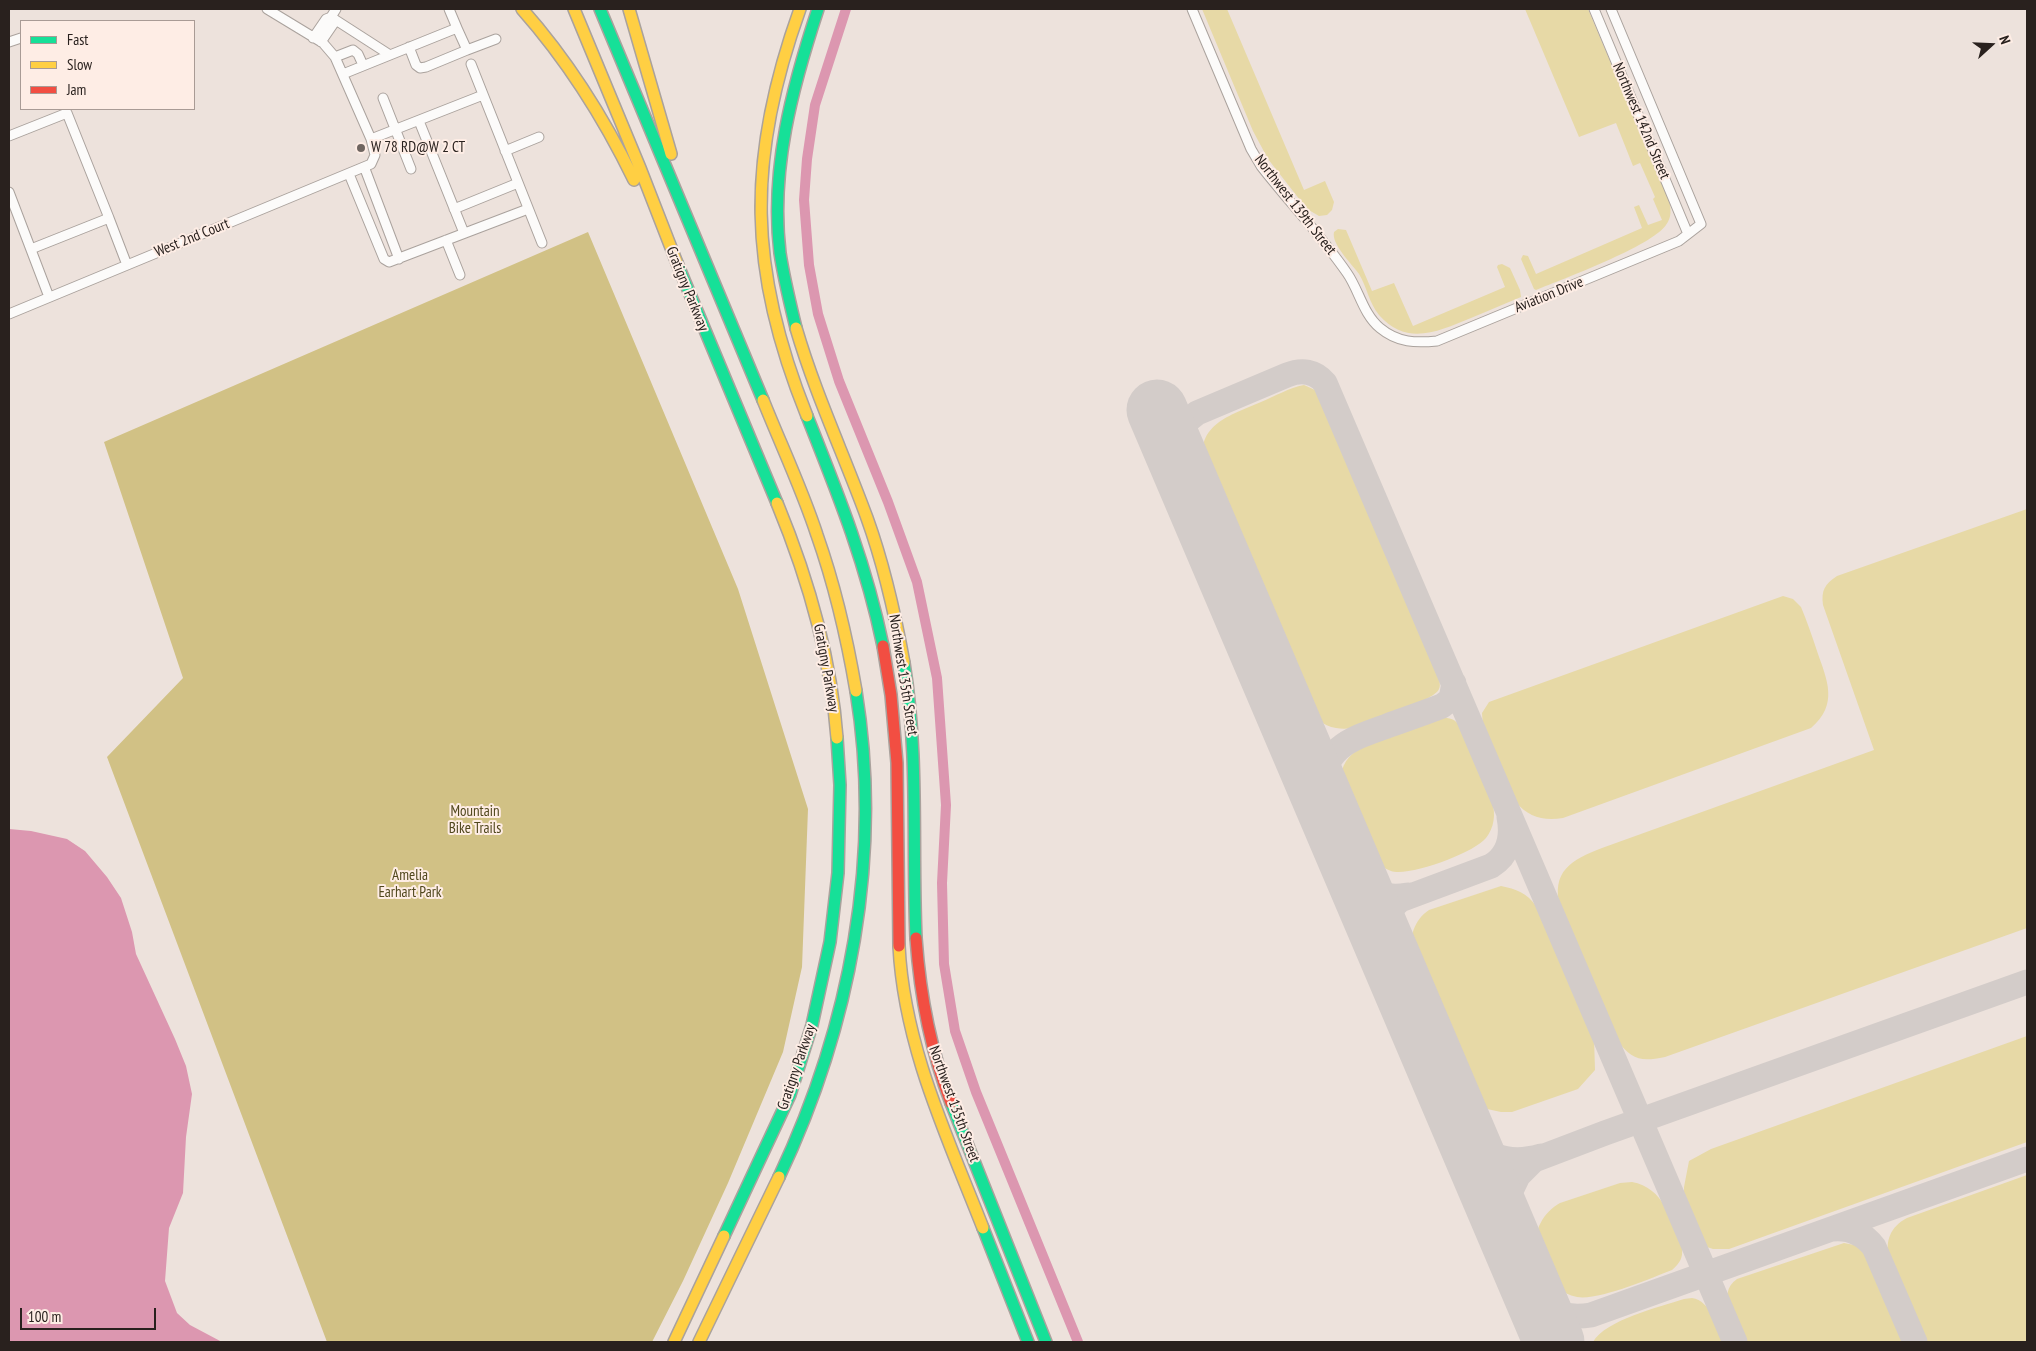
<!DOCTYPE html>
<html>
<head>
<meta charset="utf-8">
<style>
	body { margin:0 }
	#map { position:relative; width:2036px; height:1351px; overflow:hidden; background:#ede2dc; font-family:"PT Sans Narrow",sans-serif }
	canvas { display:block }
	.frame { position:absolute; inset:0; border:10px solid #29211e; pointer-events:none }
	.legend { position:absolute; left:20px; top:20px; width:175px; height:90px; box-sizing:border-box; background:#feede5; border:1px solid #a99b95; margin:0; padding:6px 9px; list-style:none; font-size:15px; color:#29211e }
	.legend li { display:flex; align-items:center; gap:10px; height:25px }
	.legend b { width:25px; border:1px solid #a99b95 }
	.north { position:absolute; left:1966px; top:20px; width:50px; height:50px; -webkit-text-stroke:4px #feede5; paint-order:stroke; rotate:70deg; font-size:14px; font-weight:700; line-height:20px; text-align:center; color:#29211e }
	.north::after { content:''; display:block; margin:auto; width:18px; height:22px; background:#29211e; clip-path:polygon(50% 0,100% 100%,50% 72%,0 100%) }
	.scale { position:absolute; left:20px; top:1308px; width:136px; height:22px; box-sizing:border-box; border:2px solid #29211e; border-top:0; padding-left:6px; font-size:15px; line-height:18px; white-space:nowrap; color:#29211e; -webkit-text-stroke:4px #feede5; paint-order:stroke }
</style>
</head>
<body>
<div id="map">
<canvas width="2036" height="1351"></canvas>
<div class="frame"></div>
<ul class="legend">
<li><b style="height:6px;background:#16e098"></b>Fast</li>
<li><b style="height:6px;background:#ffcf43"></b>Slow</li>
<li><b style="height:6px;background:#f24e42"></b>Jam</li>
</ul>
<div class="north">N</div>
<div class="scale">100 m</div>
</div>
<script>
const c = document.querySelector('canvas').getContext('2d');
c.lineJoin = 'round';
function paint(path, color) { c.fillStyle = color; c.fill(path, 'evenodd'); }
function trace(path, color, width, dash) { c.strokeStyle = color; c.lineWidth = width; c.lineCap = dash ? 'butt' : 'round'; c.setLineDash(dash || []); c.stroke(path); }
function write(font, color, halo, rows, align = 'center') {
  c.font = font + ' "PT Sans Narrow",sans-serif'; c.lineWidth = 4; c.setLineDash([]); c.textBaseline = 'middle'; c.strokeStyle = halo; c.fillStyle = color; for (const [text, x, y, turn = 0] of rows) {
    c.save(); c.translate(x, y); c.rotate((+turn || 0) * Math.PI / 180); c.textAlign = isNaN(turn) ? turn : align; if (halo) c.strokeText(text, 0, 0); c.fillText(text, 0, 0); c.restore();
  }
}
paint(new Path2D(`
	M 1202,9 L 1227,9 L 1304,190 L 1325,181 L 1334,202 L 1332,210 L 1327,215 L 1319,216 L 1307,209 L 1268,159 L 1253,131 Z
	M 1525,9 L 1588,9 L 1669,200 C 1671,209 1672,217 1666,225 C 1652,246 1563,279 1536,290 L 1534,289 L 1521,259 L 1523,255 L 1528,256 L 1536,274 L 1642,228 L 1634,207 L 1639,205 L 1648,225 L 1662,220 L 1653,199 L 1655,197 L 1640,163 L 1633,166 L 1616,123 L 1579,137 Z
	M 1338,229 L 1346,230 L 1372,291 L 1394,283 L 1413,326 L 1505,287 L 1497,267 L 1498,265 L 1502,264 L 1510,268 L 1520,290 L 1521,297 C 1504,304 1488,311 1471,318 C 1439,331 1407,347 1379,315 C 1369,303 1367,287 1359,274 C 1352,264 1331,244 1334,232 Z
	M 1304,385 L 1315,390 L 1323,403 L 1438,674 C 1439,679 1441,685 1439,689 C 1434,701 1366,725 1352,728 C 1347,729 1341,729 1336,728 C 1323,726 1313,717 1305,707 L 1203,466 C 1196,424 1229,416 1261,402 C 1275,396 1289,388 1304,385 Z
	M 2027,509 L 2027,928 L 1665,1057 C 1640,1062 1632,1060 1616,1039 L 1560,908 C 1551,871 1571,860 1602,848 L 1874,750 L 1823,605 C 1821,590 1825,584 1837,576 Z
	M 1783,596 L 1793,599 L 1801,607 C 1807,621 1812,636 1817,651 C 1827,680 1839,704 1811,728 L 1563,818 C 1543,821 1528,817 1516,802 L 1483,727 L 1482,713 L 1489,702 Z
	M 1440,718 C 1451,717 1457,720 1462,730 L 1492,802 C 1496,814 1494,828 1486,838 C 1474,853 1409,877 1391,871 C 1369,863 1364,844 1355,824 C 1351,813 1343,801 1341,789 C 1336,751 1369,743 1397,733 C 1411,728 1426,723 1440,718 Z
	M 1501,886 C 1516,889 1527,893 1536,906 L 1594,1038 L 1595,1070 L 1578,1089 L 1512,1112 L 1501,1112 L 1487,1109 L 1473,1097 L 1469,1091 L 1412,955 C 1409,937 1414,920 1429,910 Z
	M 2027,1036 L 2027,1142 L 1729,1249 L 1713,1249 L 1707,1247 L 1701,1239 L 1684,1195 L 1684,1187 L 1689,1161 L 1711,1149 Z
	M 2027,1175 L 2027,1342 L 1925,1342 L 1889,1259 C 1885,1241 1890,1227 1907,1218 Z
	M 1632,1182 C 1663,1187 1673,1221 1682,1248 C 1683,1258 1680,1263 1672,1270 C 1651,1278 1598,1301 1577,1297 C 1561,1294 1551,1283 1545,1269 C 1542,1263 1539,1257 1537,1251 C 1532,1231 1544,1212 1560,1203 L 1620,1183 Z
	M 1844,1243 L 1854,1245 L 1864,1250 L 1904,1342 L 1744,1342 C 1736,1324 1715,1294 1737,1279 Z
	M 1692,1298 C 1711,1301 1716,1326 1723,1342 L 1593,1342 C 1605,1320 1660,1307 1684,1299 Z`), '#e7d9a6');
paint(new Path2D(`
	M 588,232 L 738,589 L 808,809 L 802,967 L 783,1052 L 728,1183 L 683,1281 L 652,1342 L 327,1342 L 107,757 L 183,678 L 104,442 Z`), '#d1c185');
paint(new Path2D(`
	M 9,829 L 31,831 L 67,839 L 85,851 L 107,877 L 121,898 L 132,932 L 136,954 L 175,1039 L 186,1066 L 192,1094 L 186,1137 L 183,1193 L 169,1228 L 165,1281 L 177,1313 L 190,1325 L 222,1342 L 9,1342 Z`), '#dc97b0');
trace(new Path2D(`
	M 846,9 L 815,105 L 807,159 L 804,200 L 809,265 L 818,314 L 839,381 L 888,502 L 917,582 L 937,678 L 946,805 L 942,883 L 944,964 L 955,1031 L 976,1092 L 1078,1342`), '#dc97b0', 10);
trace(new Path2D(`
	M 1171,443 L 1187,421 L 1197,413 L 1287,375 C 1302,369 1315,371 1325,383 L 1735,1342
	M 1321,795 C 1321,748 1350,739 1387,726 C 1406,719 1424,713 1442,706 L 1451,699 L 1454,683
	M 1353,871 C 1368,891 1382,900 1408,895
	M 1385,946 C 1382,927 1385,913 1400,900 L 1491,866 C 1509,855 1513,837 1509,817
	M 1461,1122 C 1481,1153 1503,1167 1541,1156
	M 1832,1229 C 1849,1227 1863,1233 1874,1247 L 1915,1342
	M 1512,1242 L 1505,1216 L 1507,1199 L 1518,1176 L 1534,1160 L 1605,1133 L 2027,982
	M 1533,1292 C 1547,1313 1566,1319 1591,1315 L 2027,1159`), '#d3ccc9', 25);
trace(new Path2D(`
	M 1157,410 L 1554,1342`), '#d3ccc9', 61);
const street = new Path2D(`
	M 336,9 L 331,17 L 390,55 L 457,28 L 449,9
	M 1192,9 L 1251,149 L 1261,166 C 1289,202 1321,235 1347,273 C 1359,290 1363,314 1380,328 C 1398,343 1416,343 1437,341 L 1679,241 L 1701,224 L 1611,9
	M 1594,9 L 1688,234
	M 313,38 L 326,19 L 331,17 L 334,23 L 321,42
	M 9,42 L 21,38
	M 409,47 L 416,65 L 420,68 L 426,67 L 467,50 L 457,28
	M 467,50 L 496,39
	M 335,57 L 353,50 L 358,54 L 363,65
	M 471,64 L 542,243
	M 343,74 L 390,55
	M 383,98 L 411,169
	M 419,121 L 464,233
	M 9,136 L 67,113 L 109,218 L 31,249
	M 371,139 L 483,95
	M 505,151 L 539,137
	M 365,169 L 399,259
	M 349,174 L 384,259 L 389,262 L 528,209
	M 9,192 L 49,297
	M 454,209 L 518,183
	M 109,218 L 127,265
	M 446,240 L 460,275
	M 9,314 L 371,164 L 375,155 L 371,139 L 335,57 L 323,43 L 267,9`);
const fast = new Path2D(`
	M 600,9 L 763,400
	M 677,263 L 777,503
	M 796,328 C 790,303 784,279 780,253 C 770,170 792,88 818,9
	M 807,416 C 838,494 866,563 883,646
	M 904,663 C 919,754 912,846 916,938
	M 951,1103 L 1046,1342
	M 779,1177 C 850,1027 883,857 856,691
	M 983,1228 L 1028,1342
	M 724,1236 L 790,1095 L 812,1025 L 830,942 L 838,873 L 840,785 L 837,738`);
const slow = new Path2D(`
	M 522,9 C 568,61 604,118 634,180
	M 574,9 L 640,168 L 677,263
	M 629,9 L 671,154
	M 800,9 C 746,159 748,269 807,416
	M 796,328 C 815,393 844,455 867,518 C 884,565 895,614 904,663
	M 763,400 C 781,445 802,489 817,535 C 835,586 847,638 856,691
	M 777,503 C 808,578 831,657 837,738
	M 899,946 C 904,1046 947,1136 983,1228
	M 674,1342 L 724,1236
	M 699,1342 L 779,1177`);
const jam = new Path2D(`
	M 883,646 L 891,695 L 897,763 L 899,946
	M 916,938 C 920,995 930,1049 951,1103`);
trace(street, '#aaa29d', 11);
trace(fast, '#aaa29d', 14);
trace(slow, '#aaa29d', 14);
trace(jam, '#aaa29d', 14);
trace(street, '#fcfbfa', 9);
trace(fast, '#16e098', 11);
trace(slow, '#ffcf43', 11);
trace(jam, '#f24e42', 11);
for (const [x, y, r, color] of [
	[361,148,5,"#6e6560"]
]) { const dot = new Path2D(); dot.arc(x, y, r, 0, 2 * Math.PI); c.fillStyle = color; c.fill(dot); trace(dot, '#feede5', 2); }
write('15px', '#29211e', '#feede5', [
	["Northwest 142nd Street",1641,121,67],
	["Northwest 139th Street",1295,205,52],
	["West 2nd Court",192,238,-22],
	["Gratigny Parkway",687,289,68],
	["Aviation Drive",1549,295,-22],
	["Gratigny Parkway",826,668,80],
	["Northwest 135th Street",903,675,81],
	["Gratigny Parkway",797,1067,-71],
	["Northwest 135th Street",954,1104,70]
]);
write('15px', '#29211e', '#feede5', [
	["W 78 RD@W 2 CT",371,148]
], 'left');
write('15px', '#50471d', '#feede5', [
	["Mountain",475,812],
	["Bike Trails",475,829],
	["Amelia",410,876],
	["Earhart Park",410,893]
]);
</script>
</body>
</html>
